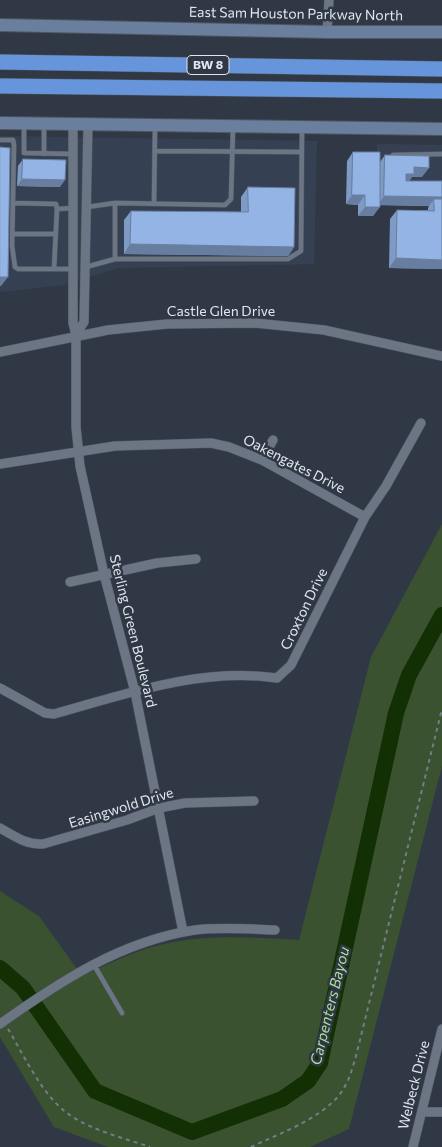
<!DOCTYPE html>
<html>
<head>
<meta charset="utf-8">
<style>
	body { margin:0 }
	canvas { display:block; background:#303845 }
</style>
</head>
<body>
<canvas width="442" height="1147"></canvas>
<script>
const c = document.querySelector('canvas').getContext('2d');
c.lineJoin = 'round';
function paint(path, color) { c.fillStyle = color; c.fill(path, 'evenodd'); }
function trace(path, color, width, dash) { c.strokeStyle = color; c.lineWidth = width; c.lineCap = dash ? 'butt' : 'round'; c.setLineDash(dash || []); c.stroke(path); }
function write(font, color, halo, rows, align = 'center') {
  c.font = font + ' Commissioner,sans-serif'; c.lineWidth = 5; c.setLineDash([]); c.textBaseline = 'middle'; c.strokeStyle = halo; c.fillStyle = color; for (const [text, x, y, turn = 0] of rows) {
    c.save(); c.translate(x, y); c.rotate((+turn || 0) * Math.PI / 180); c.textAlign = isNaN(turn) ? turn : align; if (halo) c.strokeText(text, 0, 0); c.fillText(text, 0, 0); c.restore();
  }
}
paint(new Path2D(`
	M 0,136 L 317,141 L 314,264 L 118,268 L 64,285 L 0,292 Z
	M 377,144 L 442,145 L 442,207 L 376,206 Z`), '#354153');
paint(new Path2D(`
	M 442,524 L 442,766 L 349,1129 L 310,1147 L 108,1147 L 54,1127 L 0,1037 L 0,891 L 39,916 L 82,976 C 104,966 126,955 149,948 C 198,933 249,937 299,940 L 371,657 Z`), '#3a5230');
trace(new Path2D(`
	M 0,968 L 23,988 L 95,1091 L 192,1132 L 282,1099 L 308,1081 L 320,1063 L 396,713 L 409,675 L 442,615`), '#123003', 16);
const lane = new Path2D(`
	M 24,124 L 24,153 L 73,154
	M 44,126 L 44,154
	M 0,140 L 13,140 L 14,145 L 12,246 L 15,267 L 18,269 L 73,269
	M 155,151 L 302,152
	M 393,155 L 442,154
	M 13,203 L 56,204 L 57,209 L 73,208
	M 115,203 L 115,259
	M 154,204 L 155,127
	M 87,207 L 115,203 L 225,205 L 231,199 L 233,128
	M 12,234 L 55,234
	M 86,267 L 115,259 L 288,259 L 301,251 L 302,129
	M 54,269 L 57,209
	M 94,965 L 122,1013`);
const street = new Path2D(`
	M 327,32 L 329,0
	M 73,125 L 73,323 L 76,335 L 76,427 L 80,466 L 104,574 L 135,692 L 183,932
	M 76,335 L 84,322 L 88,125
	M 0,352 L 108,330 L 167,324 L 255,323 L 324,330 L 442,356
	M 262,460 L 273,440
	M 0,464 L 115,446 L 211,443 L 229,447 L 262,460 L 365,517
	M 70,582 L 157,563 L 196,559
	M 0,688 L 45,713 L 54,714 C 126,694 201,667 277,678 L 291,665 L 365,517 L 386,486 L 421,423
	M 0,828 C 14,836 26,845 43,844 L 127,820 L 159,808 L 185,803 L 254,801
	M 0,1024 C 59,982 121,941 195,930 C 222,927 249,929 275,930
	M 422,1112 L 442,1112
	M 413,1147 L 442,1029`);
const secondary = new Path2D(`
	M 0,25 L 327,32 L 442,32
	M 0,123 L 442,129`);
const highway = new Path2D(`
	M 0,62 L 442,69
	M 0,86 L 442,91`);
trace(lane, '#505762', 5.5);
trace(street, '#505762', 10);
trace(secondary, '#505762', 14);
trace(highway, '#505762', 16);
trace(new Path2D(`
	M 8,1029 C 23,1054 40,1090 62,1109 C 85,1129 121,1137 150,1147
	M 251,1147 C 280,1133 330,1116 345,1086 C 350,1078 352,1068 355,1060 L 442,709`), '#767c87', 2, [4, 4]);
trace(lane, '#6c7583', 4.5);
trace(street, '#6c7583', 9);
trace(secondary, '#6a7f9d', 12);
trace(highway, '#6695db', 15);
paint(new Path2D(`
	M 353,152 L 380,162 L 385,155 L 422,177 L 412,177 L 409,181 L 442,181 L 442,269 L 389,268 L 390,219 L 397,210 L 428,210 L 428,208 L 429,206 L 380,205 L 373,216 L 358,216 L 358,205 L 346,204 L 347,161 Z
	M 23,159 L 60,187 L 17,186 L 18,166 Z
	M 248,187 L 294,247 L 288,256 L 124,254 L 124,220 L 131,211 L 241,212 L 241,197 Z`), '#7e9bc5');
paint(new Path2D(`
	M 414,167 L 429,168 L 422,177 L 412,177 L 408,183 L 400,183 L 406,174 Z
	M 22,179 L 65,180 L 60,187 L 17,186 Z
	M 352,195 L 365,195 L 358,205 L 346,204 Z
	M 384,196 L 442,197 L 442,206 L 434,199 L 429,206 L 378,205 Z
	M 365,207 L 380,207 L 373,216 L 358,216 Z
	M 130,244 L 294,247 L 288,256 L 124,254 Z
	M 396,258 L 442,260 L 442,269 L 389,268 Z
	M 0,277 L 8,277 L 1,286 L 0,286 Z`), '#677ea0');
const building = new Path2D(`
	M 0,147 L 10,148 L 8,277 L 0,277 Z
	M 353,152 L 380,152 L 380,207 L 365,207 L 365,195 L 352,195 Z
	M 385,155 L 429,156 L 429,168 L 414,167 L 414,174 L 406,174 L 406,181 L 442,181 L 442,197 L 384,196 Z
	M 23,159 L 66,160 L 65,180 L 22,179 Z
	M 248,187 L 295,188 L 294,247 L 130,244 L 131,211 L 248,212 Z
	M 434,199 L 442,199 L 442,260 L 396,258 L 397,210 L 434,211 Z`);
paint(building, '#93b4e5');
trace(building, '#677ea0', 1);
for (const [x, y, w] of [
	[208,65,42]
]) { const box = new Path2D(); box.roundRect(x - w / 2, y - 9.5, w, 19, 4); c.fillStyle = '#303845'; c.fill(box); trace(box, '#e1e6ee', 1); }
write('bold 12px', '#e1e6ee', null, [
	["BW 8",208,65]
]);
write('14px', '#e1e6ee', '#303845', [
	["East Sam Houston Parkway North",296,14,1],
	["Castle Glen Drive",221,311],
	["Oakengates Drive",294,464,27],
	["Croxton Drive",304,609,-64],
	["Sterling Green Boulevard",133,631,76],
	["Easingwold Drive",121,808,-17],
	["Welbeck Drive",414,1085,-76]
]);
write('italic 15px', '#acdf98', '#303845', [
	["Carpenters Bayou",330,1006,-76]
]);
</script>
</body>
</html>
